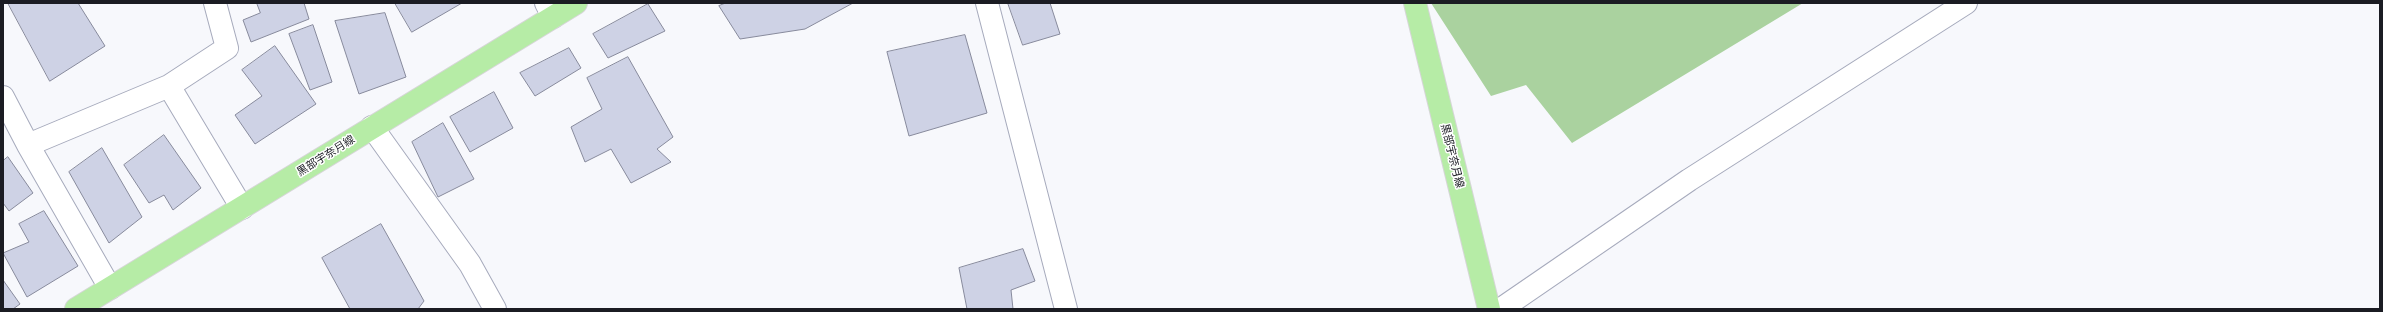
<!DOCTYPE html>
<html>
<head>
<meta charset="utf-8">
<style>
	body { margin:0 }
	#map { position:relative; width:2383px; height:312px; overflow:hidden; background:#f7f8fc; font-family:"Open Sans",sans-serif }
	canvas { display:block }
	.frame { position:absolute; inset:0; border:4px solid #1b1c23; pointer-events:none }
</style>
</head>
<body>
<div id="map">
<canvas width="2383" height="312"></canvas>
<div class="frame"></div>
</div>
<script>
const c = document.querySelector('canvas').getContext('2d');
c.lineJoin = 'round';
function paint(path, color) { c.fillStyle = color; c.fill(path, 'evenodd'); }
function trace(path, color, width, dash) { c.strokeStyle = color; c.lineWidth = width; c.lineCap = dash ? 'butt' : 'round'; c.setLineDash(dash || []); c.stroke(path); }
function write(font, color, halo, rows, align = 'center') {
  c.font = font + ' "Open Sans","Noto Sans JP",sans-serif'; c.lineWidth = 3; c.setLineDash([]); c.textBaseline = 'middle'; c.strokeStyle = halo; c.fillStyle = color; for (const [text, x, y, turn = 0] of rows) {
    c.save(); c.translate(x, y); c.rotate((+turn || 0) * Math.PI / 180); c.textAlign = isNaN(turn) ? turn : align; if (halo) c.strokeText(text, 0, 0); c.fillText(text, 0, 0); c.restore();
  }
}
paint(new Path2D(`
	M 1431,3 L 1803,3 L 1572,143 L 1526,85 L 1491,96 Z`), '#aad29f');
const building = new Path2D(`
	M 8,3 L 78,3 L 105,46 L 50,81 Z
	M 257,3 L 304,3 L 309,19 L 251,42 L 243,20 L 260,13 Z
	M 395,3 L 462,3 L 412,32 Z
	M 726,3 L 853,3 L 805,29 L 740,39 L 719,6 Z
	M 1008,3 L 1050,3 L 1060,34 L 1023,45 Z
	M 648,4 L 665,31 L 608,58 L 593,34 Z
	M 385,13 L 406,77 L 359,94 L 335,21 Z
	M 313,25 L 332,82 L 310,90 L 289,34 Z
	M 965,35 L 987,113 L 909,136 L 887,52 Z
	M 275,46 L 316,104 L 255,144 L 235,115 L 262,96 L 242,70 Z
	M 569,48 L 581,68 L 535,96 L 520,73 Z
	M 628,57 L 673,137 L 657,149 L 671,162 L 631,183 L 611,149 L 585,162 L 571,127 L 602,109 L 587,78 Z
	M 494,92 L 513,128 L 470,152 L 450,117 Z
	M 443,123 L 474,179 L 438,197 L 412,142 Z
	M 164,135 L 201,188 L 173,210 L 164,195 L 149,203 L 124,165 Z
	M 102,148 L 142,217 L 109,243 L 69,172 Z
	M 8,157 L 33,193 L 9,211 L 3,203 L 3,161 Z
	M 44,211 L 78,266 L 27,297 L 3,253 L 29,242 L 19,224 Z
	M 381,224 L 424,301 L 418,309 L 350,309 L 322,258 Z
	M 1023,249 L 1035,281 L 1011,290 L 1013,309 L 967,309 L 959,268 Z
	M 3,280 L 20,304 L 13,309 L 3,309 Z`);
paint(building, '#ced2e5');
trace(building, '#878a9c', 1);
const minor = new Path2D(`
	M 546,3 L 553,17
	M 987,3 L 1066,309
	M 169,86 L 227,48 L 215,3
	M 3,97 L 28,145 L 169,86 L 242,208
	M 372,127 L 470,264 L 495,309
	M 28,145 L 110,288
	M 1501,309 L 1689,180 L 1966,3`);
const major = new Path2D(`
	M 1415,3 L 1489,309
	M 76,309 L 576,3`);
trace(minor, '#a6aabc', 24);
trace(major, '#d6d6d7', 24);
trace(minor, '#fff', 22);
trace(major, '#b6eca6', 22);
write('11px', '#1b1c23', '#fff', [
	["黒部宇奈月線",326,156,-32],
	["黒部宇奈月線",1452,156,76]
]);
</script>
</body>
</html>
